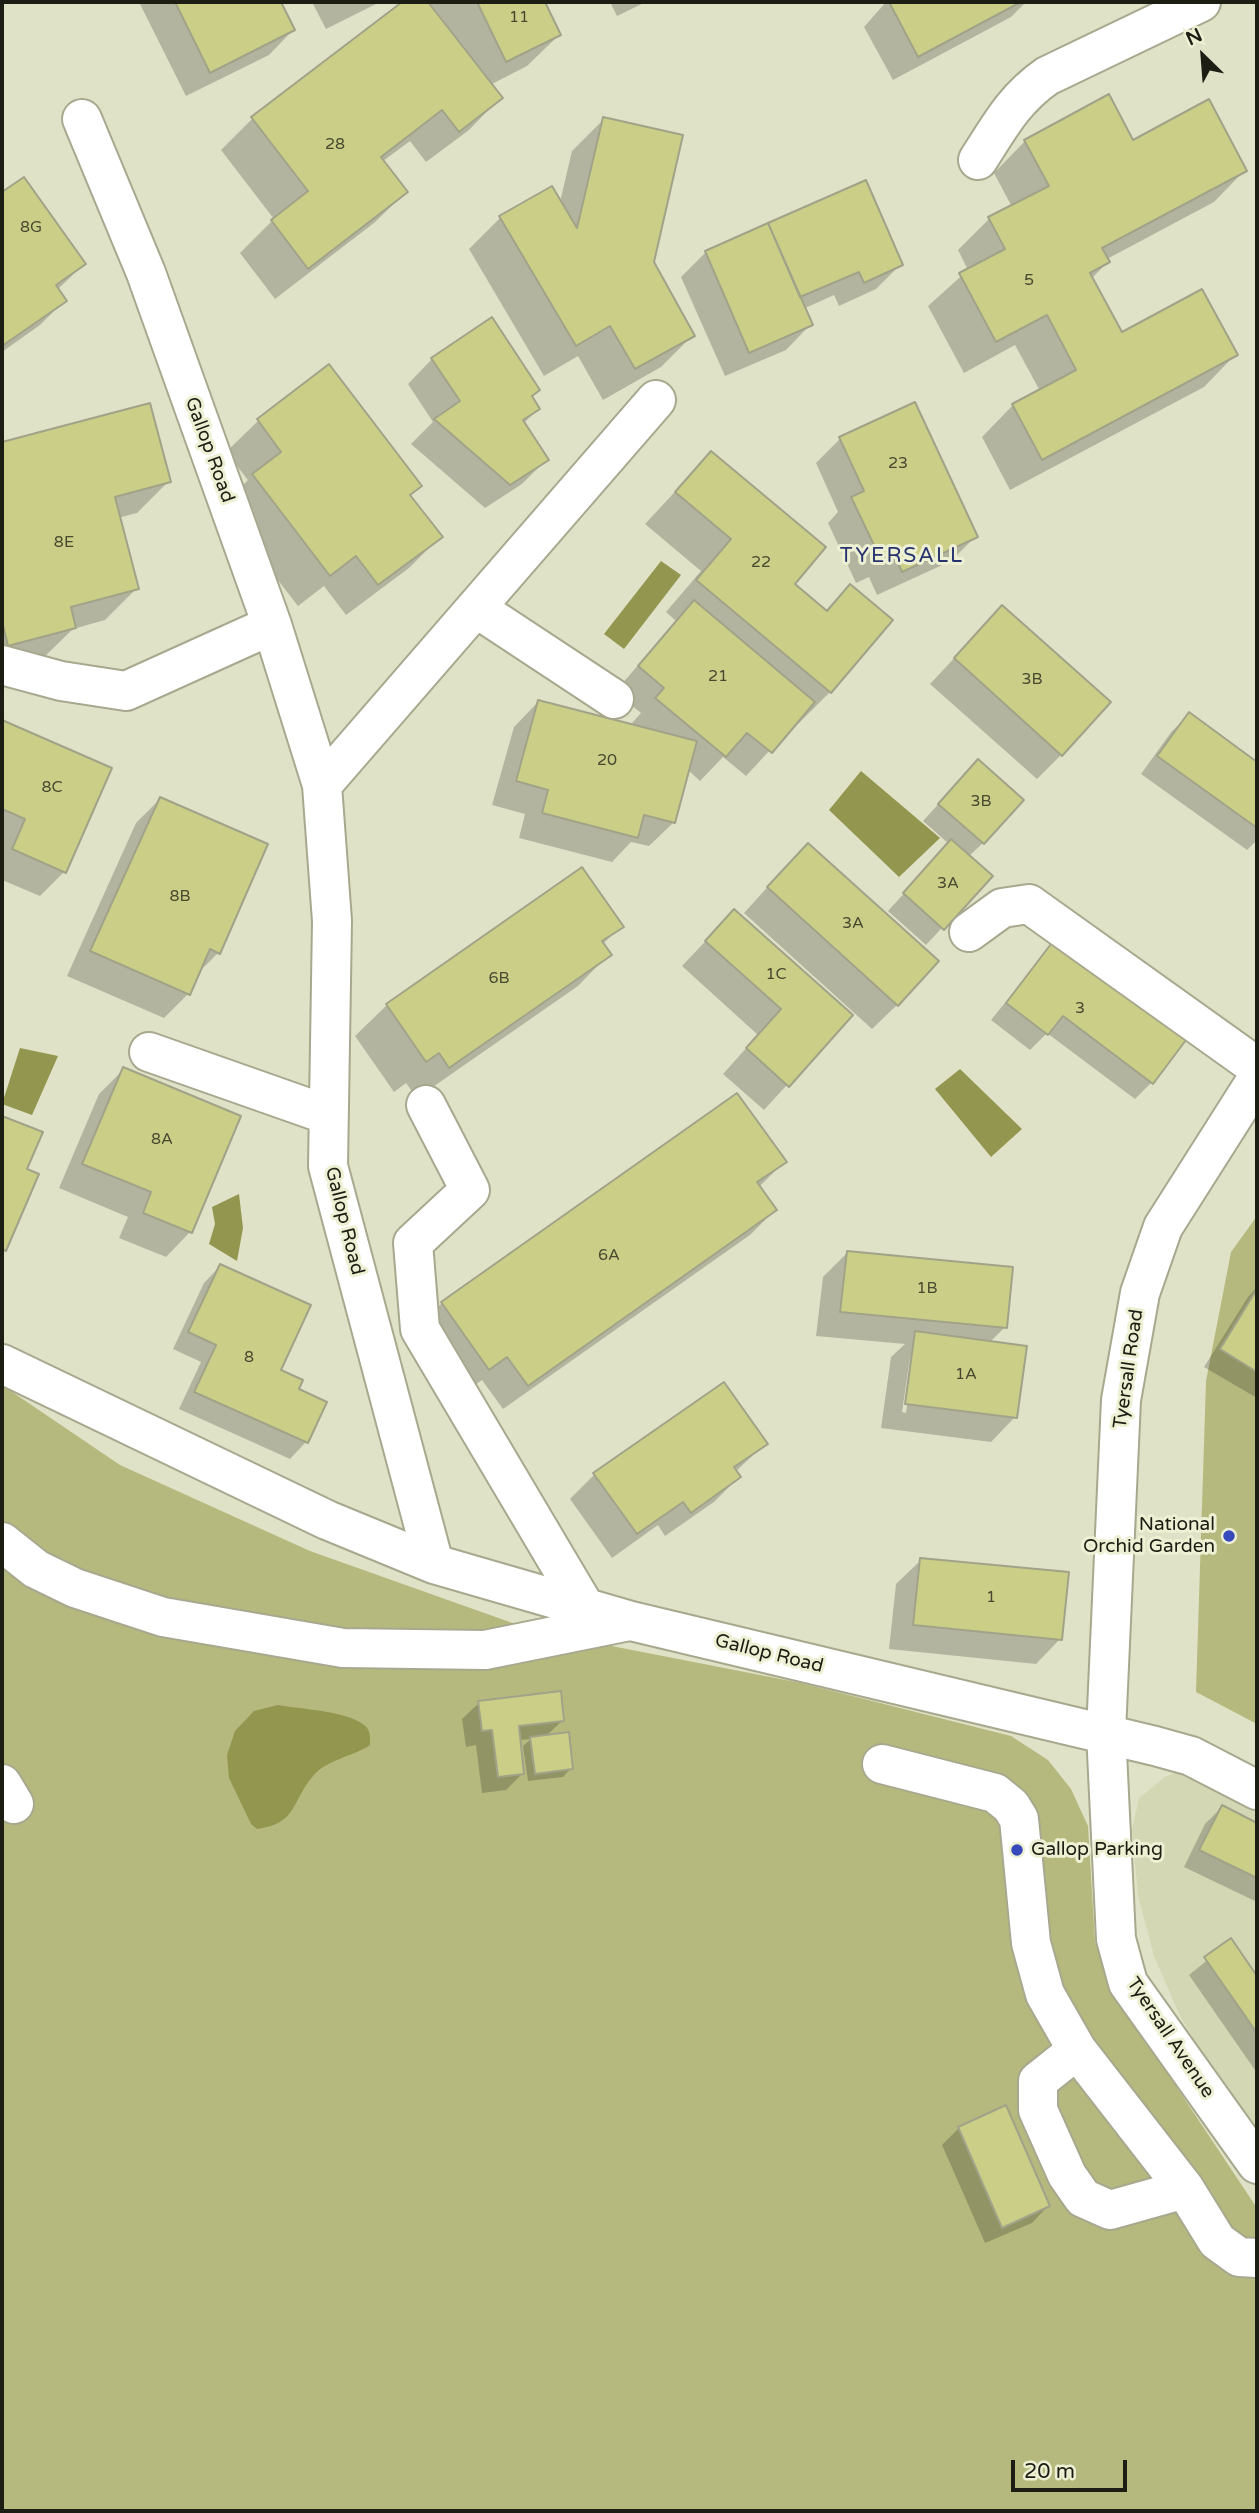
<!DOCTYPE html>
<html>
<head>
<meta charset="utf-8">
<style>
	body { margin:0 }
	#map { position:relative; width:1259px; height:2513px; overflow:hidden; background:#e0e2c7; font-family:"Varela Round",sans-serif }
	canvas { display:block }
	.frame { position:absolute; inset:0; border:4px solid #1c1d13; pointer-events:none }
	.north { position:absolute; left:1168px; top:21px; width:70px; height:70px; -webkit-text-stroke:5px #eef0d4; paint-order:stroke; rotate:335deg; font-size:19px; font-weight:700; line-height:28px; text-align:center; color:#1c1d13 }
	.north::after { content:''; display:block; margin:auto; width:24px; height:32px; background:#1c1d13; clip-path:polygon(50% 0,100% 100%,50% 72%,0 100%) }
	.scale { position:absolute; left:1011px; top:2460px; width:116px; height:32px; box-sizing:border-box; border:4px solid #1c1d13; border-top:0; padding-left:9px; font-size:21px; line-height:24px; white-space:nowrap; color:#1c1d13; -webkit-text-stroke:5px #eef0d4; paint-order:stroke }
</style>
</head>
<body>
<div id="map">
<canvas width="1259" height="2513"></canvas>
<div class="frame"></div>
<div class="north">N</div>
<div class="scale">20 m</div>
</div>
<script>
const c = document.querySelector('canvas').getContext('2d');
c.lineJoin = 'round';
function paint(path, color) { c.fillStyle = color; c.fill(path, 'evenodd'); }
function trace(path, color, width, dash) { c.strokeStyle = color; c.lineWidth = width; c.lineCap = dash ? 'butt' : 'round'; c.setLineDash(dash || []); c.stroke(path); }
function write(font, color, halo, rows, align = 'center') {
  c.font = font + ' "Varela Round",sans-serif'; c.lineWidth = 6; c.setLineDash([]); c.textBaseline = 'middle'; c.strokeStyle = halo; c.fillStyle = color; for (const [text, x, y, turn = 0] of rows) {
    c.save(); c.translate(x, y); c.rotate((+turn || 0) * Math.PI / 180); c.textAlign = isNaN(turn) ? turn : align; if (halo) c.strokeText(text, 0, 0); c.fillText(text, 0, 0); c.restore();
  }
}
paint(new Path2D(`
	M 1182,1770 L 1257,1804 L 1257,2127 L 1211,2069 L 1180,2016 L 1154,1956 L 1138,1896 L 1132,1829 L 1139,1798 L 1165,1777 Z`), '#d4d7b4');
paint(new Path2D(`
	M 1257,1216 L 1257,1724 L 1196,1692 L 1206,1381 L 1231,1252 Z
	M 2,1385 L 120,1465 L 310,1551 L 535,1631 L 801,1683 L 1011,1736 L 1048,1760 L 1071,1789 L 1088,1826 L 1095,1942 L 1116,1996 L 1257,2208 L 1257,2511 L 2,2511 Z`), '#b6b97e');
paint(new Path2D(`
	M 661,561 L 681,575 L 624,649 L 604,634 Z
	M 861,771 L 940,838 L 899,877 L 829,810 Z
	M 20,1048 L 58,1056 L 32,1115 L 2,1104 Z
	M 960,1069 L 1022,1129 L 991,1157 L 935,1089 Z
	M 239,1194 L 243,1228 L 237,1261 L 209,1244 L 215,1224 L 212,1207 Z
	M 278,1705 C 300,1709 347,1711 364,1725 C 371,1730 370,1737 370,1745 C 353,1757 327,1759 313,1776 C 291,1802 297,1824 257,1829 L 251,1824 L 229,1778 L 227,1755 L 235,1731 L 254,1711 Z`), '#93964f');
paint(new Path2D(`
	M 139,2 L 279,2 L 293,30 L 269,55 L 186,96 Z
	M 312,2 L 380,2 L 326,29 Z
	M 405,2 L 426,2 L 432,10 L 430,2 L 543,2 L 559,35 L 527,66 L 490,85 L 500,98 L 469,130 L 426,162 L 410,141 L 383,161 L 406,192 L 374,223 L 275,299 L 240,253 L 274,219 L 221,150 L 252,119 Z
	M 610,2 L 646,2 L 617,16 Z
	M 886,2 L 1026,2 L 1011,17 L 893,80 L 864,27 Z
	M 604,119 L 652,262 L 693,335 L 661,367 L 603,400 L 578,356 L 544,376 L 469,249 L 500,218 L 560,202 L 572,151 Z
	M 1025,141 L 1133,142 L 1245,170 L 1214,202 L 1107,259 L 1108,262 L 1091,279 L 1122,335 L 1235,355 L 1204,387 L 1010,490 L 982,437 L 1013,405 L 1040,391 L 1015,345 L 964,373 L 928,306 L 968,270 L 958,250 L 989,219 L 1012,207 L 994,173 Z
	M 24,179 L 84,264 L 57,290 L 64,301 L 40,325 L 2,352 L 2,195 Z
	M 865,183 L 901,264 L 876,289 L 839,306 L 834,295 L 803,309 L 810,325 L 786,350 L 725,376 L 681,277 L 706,252 Z
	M 432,359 L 530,397 L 538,409 L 523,424 L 547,459 L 522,484 L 485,508 L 411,444 L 433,422 L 408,384 Z
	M 328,367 L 409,496 L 440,537 L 409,568 L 346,615 L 324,586 L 298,606 L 221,507 L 248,480 L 226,452 L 258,421 Z
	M 148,405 L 169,481 L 137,513 L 118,518 L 137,588 L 105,620 L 73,629 L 42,659 L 2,670 L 2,444 Z
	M 840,439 L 976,536 L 951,561 L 877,595 L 869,577 L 856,583 L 828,523 L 838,512 L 816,463 Z
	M 711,453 L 793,584 L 825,611 L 850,586 L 891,620 L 830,692 L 798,724 L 796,722 L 746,776 L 723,757 L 700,781 L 688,770 L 674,822 L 649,846 L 631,842 L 612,862 L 519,838 L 525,814 L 492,805 L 514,727 L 538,702 L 638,728 L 632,723 L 641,713 L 615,692 L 676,621 L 666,612 L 701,571 L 645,524 Z
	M 1002,607 L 1061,755 L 1037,779 L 930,684 Z
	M 1189,715 L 1257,764 L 1257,840 L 1247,850 L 1141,774 L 1172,731 Z
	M 2,722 L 110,769 L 64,872 L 40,896 L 2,880 Z
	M 962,778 L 983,843 L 968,857 L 990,876 L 926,945 L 888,911 L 949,844 L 923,821 Z
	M 160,799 L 218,953 L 197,974 L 188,994 L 164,1018 L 67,976 L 136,823 Z
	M 783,870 L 897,1005 L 872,1029 L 744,913 Z
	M 734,911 L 851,1015 L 764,1110 L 723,1074 L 758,1035 L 682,966 Z
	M 621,926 L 602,945 L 609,954 L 578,986 L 417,1098 L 406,1083 L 394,1092 L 355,1036 L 387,1005 Z
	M 1054,942 L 1151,1083 L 1135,1099 L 1047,1033 L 1030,1050 L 991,1020 Z
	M 124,1069 L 190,1232 L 166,1257 L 119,1238 L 128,1217 L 59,1188 L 99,1094 Z
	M 2,1117 L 40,1133 L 24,1170 L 2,1253 Z
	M 784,1162 L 759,1187 L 775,1210 L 750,1235 L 503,1409 L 482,1380 L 464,1393 L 418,1328 L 442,1303 Z
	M 847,1253 L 1005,1327 L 990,1342 L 1015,1417 L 991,1442 L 881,1428 L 891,1357 L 905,1344 L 816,1336 L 823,1277 ZM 910,1358 L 913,1358 L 906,1413 L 902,1412 Z
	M 220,1266 L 278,1371 L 297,1390 L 324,1403 L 306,1442 L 290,1459 L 179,1409 L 201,1362 L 173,1349 L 204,1283 Z
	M 1257,1287 L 1257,1398 L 1204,1367 L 1248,1297 Z
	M 766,1443 L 735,1472 L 739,1477 L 714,1502 L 665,1536 L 658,1525 L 612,1558 L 570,1499 L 594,1475 Z
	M 921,1560 L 1060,1639 L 1036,1664 L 889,1649 L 896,1584 Z
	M 479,1703 L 563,1720 L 546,1736 L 571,1768 L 563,1777 L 528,1781 L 523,1746 L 531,1739 L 519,1740 L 523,1773 L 506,1790 L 482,1793 L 476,1745 L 466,1747 L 462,1719 Z
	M 1222,1807 L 1257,1825 L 1257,1902 L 1184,1867 L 1205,1824 Z
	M 1231,1941 L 1257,1979 L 1257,2073 L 1189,1975 Z
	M 959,2128 L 1048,2206 L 1032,2223 L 985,2243 L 942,2145 Z`), '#0003');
const building = new Path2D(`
	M 175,2 L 281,2 L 295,30 L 210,73 Z
	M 402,2 L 428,2 L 503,98 L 459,132 L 442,110 L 381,157 L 408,192 L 308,269 L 271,220 L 308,191 L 251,117 Z
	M 477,2 L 545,2 L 561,35 L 506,62 Z
	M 889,2 L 1021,2 L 918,57 Z
	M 1109,94 L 1133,140 L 1209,99 L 1247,171 L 1102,248 L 1110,262 L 1090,273 L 1122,332 L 1202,289 L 1238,355 L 1042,460 L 1012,404 L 1076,370 L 1047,315 L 996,342 L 959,273 L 1005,249 L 988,217 L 1049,186 L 1024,140 Z
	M 603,117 L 683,135 L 654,262 L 695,336 L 635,369 L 610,326 L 576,346 L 499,216 L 552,186 L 577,228 Z
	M 24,177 L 86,264 L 56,285 L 67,301 L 2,346 L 2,192 Z
	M 866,180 L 903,265 L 864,283 L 859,272 L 800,297 L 768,223 Z
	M 768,223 L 813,325 L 749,353 L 705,251 Z
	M 492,317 L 540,390 L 532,396 L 540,409 L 523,420 L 549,460 L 510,485 L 434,419 L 460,401 L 431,358 Z
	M 329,364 L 422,486 L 410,495 L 443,537 L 378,585 L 356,556 L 330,576 L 252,474 L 281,452 L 257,419 Z
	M 915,402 L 978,537 L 902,572 L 894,554 L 881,560 L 851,497 L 864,491 L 839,437 Z
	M 150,403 L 171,482 L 115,497 L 139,589 L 71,607 L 76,628 L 8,646 L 2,621 L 2,442 Z
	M 711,451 L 826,547 L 795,584 L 827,611 L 850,584 L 893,620 L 831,693 L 696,580 L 731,539 L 675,492 Z
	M 694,600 L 815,702 L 772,753 L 747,733 L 726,757 L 655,698 L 664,688 L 638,666 Z
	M 1002,605 L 1111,702 L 1062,756 L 954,658 Z
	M 538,700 L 697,741 L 675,823 L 644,815 L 638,838 L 542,813 L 548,790 L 516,781 Z
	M 1189,712 L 1257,762 L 1257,828 L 1157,756 Z
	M 2,720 L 112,768 L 66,873 L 12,849 L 25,819 L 2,809 Z
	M 978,759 L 1024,800 L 984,844 L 938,804 Z
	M 160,797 L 268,844 L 220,954 L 210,949 L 190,995 L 90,951 Z
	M 951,839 L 993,876 L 944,930 L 903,893 Z
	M 808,843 L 939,961 L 898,1006 L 767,887 Z
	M 582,867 L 624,927 L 602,941 L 612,955 L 449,1068 L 439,1053 L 426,1062 L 386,1004 Z
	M 734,909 L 853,1015 L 789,1087 L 746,1048 L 781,1009 L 705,941 Z
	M 1054,940 L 1186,1040 L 1153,1084 L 1063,1016 L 1048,1035 L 1006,1003 Z
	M 123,1067 L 241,1116 L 192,1233 L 143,1213 L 151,1192 L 82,1164 Z
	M 737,1093 L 787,1162 L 757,1182 L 777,1210 L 528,1386 L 507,1357 L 489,1370 L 441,1302 Z
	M 2,1116 L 43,1132 L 27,1169 L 39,1174 L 6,1251 L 2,1249 Z
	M 847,1251 L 1013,1267 L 1007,1328 L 840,1312 Z
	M 220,1264 L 311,1305 L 281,1370 L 303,1380 L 299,1389 L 327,1402 L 308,1443 L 194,1392 L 216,1345 L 188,1332 Z
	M 1257,1289 L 1257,1372 L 1220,1349 Z
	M 915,1331 L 1027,1346 L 1017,1418 L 905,1404 Z
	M 724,1382 L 768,1444 L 734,1467 L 741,1477 L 691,1513 L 683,1502 L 637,1534 L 593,1473 Z
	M 920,1558 L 1069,1572 L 1062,1640 L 913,1625 Z
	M 561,1691 L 564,1721 L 519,1726 L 524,1774 L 498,1777 L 492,1730 L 482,1731 L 478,1701 Z
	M 569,1732 L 573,1769 L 535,1774 L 530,1737 Z
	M 1222,1805 L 1257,1823 L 1257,1878 L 1199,1850 Z
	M 1231,1938 L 1257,1976 L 1257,2033 L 1204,1957 Z
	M 1006,2105 L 1050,2206 L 1002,2228 L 958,2127 Z`);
paint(building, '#cbce86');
trace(building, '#a1a389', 2);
const minor = new Path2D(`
	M 82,119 L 146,273 L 272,625 L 322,785 L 332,921 L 328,1166 L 434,1564
	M 978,160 C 1000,126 1013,100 1047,76 L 1201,2
	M 476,608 L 614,699
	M 2,665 L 61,681 L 126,691 L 272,625
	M 322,785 L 656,400
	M 969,932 L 1002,908 L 1029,904 L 1257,1067
	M 149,1052 L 328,1115
	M 1257,1079 L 1163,1227 L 1140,1293 L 1121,1400 L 1106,1732 L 1116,1939 L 1128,1983 L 1257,2164
	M 426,1105 L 470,1190 L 413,1243 L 420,1329 L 583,1604
	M 2,1364 L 327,1520 L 434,1564 L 631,1621 L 1155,1746 L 1191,1756 L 1257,1790
	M 2,1542 L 36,1569 L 75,1588 L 163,1617 L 343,1648 L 485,1650 L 629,1621
	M 882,1764 L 995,1793 L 1011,1806 L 1019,1819 L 1031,1943 L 1045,1994 L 1077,2050 L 1185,2189 L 1217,2241 L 1239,2257 L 1257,2258
	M 2,1784 L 14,1804
	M 1077,2050 L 1038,2081 L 1038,2110 L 1067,2175 L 1083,2198 L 1110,2210 L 1185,2189`);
trace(minor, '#a7a88e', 42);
trace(minor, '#fff', 38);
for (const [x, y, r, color] of [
	[1229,1536,7,"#3849bc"],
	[1017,1850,7,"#3849bc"]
]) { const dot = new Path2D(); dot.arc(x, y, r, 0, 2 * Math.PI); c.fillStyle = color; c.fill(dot); trace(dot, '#eef0d4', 2.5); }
write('16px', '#484930', null, [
	["11",519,18],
	["28",335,145],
	["8G",31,228],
	["5",1029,281],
	["23",898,464],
	["8E",64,543],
	["22",761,563],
	["21",718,677],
	["3B",1032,680],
	["20",607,761],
	["8C",52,788],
	["3B",981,802],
	["3A",948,884],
	["8B",180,897],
	["3A",853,924],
	["1C",776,975],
	["6B",499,979],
	["3",1080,1009],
	["8A",162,1140],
	["6A",609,1256],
	["1B",927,1289],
	["8",249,1358],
	["1A",966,1375],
	["1",991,1598]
]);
write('19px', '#1c1d13', '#eef0d4', [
	["Gallop Road",209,450,70],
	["Gallop Road",344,1221,76],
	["Tyersall Road",1129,1369,-82],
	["Gallop Road",769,1654,14],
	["Tyersall Avenue",1170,2038,56]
]);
write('19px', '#1c1d13', '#eef0d4', [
	["National",1215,1525],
	["Orchid Garden",1215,1547],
	["Gallop Parking",1031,1850,"left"]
], 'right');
c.letterSpacing = '2px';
write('21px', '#27336d', '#eef0d4', [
	["TYERSALL",902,556]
]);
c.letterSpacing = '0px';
</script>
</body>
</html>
